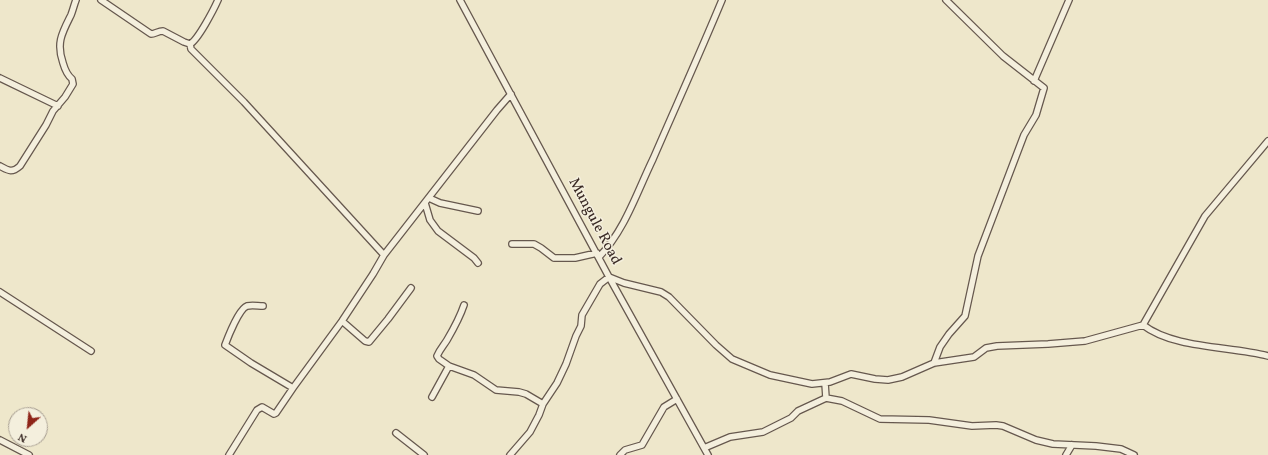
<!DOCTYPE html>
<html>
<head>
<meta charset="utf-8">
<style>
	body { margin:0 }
	#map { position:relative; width:1268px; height:455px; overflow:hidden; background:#eee7cb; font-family:Vollkorn,serif }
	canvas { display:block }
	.north { position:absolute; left:8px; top:407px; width:40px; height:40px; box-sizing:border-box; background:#f4efdd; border:1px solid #a9a093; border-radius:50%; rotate:207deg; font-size:11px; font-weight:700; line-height:16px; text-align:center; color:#392924 }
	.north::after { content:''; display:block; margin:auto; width:14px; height:18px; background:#8f2418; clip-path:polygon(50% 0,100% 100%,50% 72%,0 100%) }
</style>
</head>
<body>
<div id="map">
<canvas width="1268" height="455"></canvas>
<div class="north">N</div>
</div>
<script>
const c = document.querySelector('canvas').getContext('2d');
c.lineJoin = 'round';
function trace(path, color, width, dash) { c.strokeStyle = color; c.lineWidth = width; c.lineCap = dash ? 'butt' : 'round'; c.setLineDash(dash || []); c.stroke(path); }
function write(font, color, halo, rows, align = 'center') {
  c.font = font + ' Vollkorn,serif'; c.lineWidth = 3; c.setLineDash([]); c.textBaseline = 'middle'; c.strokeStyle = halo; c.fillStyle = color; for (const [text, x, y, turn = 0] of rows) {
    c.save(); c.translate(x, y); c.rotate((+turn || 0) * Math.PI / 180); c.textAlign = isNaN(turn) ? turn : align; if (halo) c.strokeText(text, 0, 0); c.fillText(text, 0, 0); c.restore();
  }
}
const minor = new Path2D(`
	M 101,0 L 151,34 C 155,34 158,31 163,31 L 184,42 L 190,44 C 198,40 214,9 218,0
	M 460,0 L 609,277 L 708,455
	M 190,44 L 191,49 L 244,102 L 384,255
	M 0,78 L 58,106
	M 1034,81 L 1069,0
	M 0,166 C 9,171 12,173 20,166 L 46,125 L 53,111 L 65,97 L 73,84 L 72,79 C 67,75 65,70 63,63 C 56,43 62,33 71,15 C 73,10 74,5 76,0
	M 429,198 L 440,203 L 478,211
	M 425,203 L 430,220 L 438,231 L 474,258 L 478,263
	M 512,244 L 534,244 L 541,248 L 554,258 L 575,258 L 597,253
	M 599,257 C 625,230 637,192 653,159 C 676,106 700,53 722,0
	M 0,292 L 91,351
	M 464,305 C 460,317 454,328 447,340 C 444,345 440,349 437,356 L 439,359 L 449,366 L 474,375 L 496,390 L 519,392 L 526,394 L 543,404
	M 263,306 C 258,306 252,305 247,306 C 239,309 228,337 225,345 L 251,363 L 293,388
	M 342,321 L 365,341 L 369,342 L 388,319 L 411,288
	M 1143,325 C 1174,349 1231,346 1268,356
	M 934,363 L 940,347 L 949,334 L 965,316 L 978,256 L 1024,135 L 1036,115 L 1044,88 L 1003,56 L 946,0
	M 825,383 L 826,398
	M 432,397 L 449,366
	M 396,433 L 424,455
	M 0,440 L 29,455
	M 704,448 L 730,437 L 763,432 L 791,418 L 798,411 L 826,398 L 842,401 L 880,419 L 929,420 L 972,426 L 996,425 L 1003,426 L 1036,440 L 1053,444 L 1096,446 L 1121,449 L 1134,455
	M 229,455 L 257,410 L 262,407 L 274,414 L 276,413 L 293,388 L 342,321 L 373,274 L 384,255 L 497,110 L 511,94
	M 510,455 L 530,432 L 539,415 L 543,404 L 557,383 L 566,364 L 576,336 L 581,326 L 582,315 L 600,284 L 609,277 L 624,283 L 661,292 L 669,297 L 716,345 L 732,359 L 770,375 L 812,384 L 830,382 L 851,374 L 875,379 L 888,380 L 902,377 L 934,363 L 974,357 L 986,348 L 997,346 L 1048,344 L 1085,341 L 1143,325 L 1205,216 L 1268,141
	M 620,455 L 625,450 L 642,445 L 664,407 L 677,399
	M 1066,455 L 1072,445`);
trace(minor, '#66584e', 8);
trace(minor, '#f4efdd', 5.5);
write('15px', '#392924', '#f4efdd', [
	["Mungule Road",594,222,62]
]);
</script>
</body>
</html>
